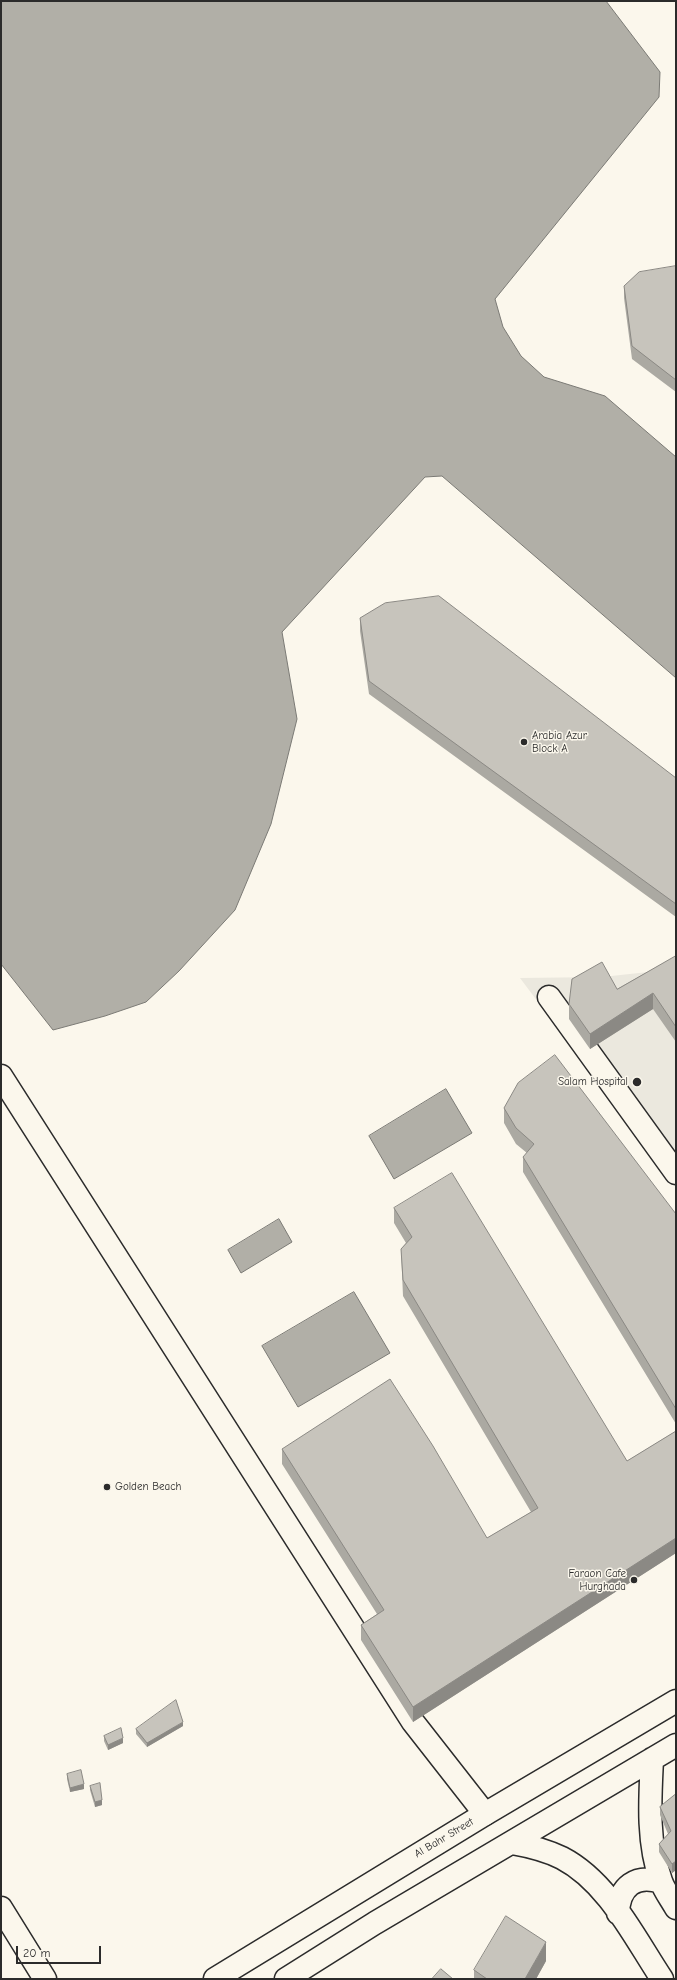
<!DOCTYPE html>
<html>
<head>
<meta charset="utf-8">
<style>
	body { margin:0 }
	#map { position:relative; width:677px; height:1980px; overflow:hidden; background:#fbf7ec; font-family:"Comic Neue",sans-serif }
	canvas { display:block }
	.frame { position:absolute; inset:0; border:2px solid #2b2b2b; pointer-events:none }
	.scale { position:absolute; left:16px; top:1946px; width:85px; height:18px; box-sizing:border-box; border:2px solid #2b2b2b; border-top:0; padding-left:5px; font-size:12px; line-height:14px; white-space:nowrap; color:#2b2b2b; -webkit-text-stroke:3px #fbf7ec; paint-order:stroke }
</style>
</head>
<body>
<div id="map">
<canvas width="677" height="1980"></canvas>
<div class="frame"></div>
<div class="scale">20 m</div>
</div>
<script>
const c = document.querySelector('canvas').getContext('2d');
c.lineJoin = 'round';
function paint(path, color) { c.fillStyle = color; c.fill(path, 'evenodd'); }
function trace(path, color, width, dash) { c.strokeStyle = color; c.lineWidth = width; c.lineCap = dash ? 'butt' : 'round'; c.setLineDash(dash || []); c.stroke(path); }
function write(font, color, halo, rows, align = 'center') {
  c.font = font + ' "Comic Neue",sans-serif'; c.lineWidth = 3; c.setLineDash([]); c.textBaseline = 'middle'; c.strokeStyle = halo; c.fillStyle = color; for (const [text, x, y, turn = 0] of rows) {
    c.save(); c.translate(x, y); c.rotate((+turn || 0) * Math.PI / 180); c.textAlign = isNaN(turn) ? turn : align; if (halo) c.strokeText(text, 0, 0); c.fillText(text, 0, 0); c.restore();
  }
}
paint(new Path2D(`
	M 676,969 L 676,1186 L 520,978 L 602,977 Z`), '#ebe8de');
const water = new Path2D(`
	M 1,1 L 606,1 L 660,72 L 659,97 L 495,299 L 503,327 L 521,356 L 544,377 L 605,396 L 676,457 L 676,678 L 442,476 L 425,477 L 282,632 L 297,719 L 271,824 L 235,910 L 179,971 L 146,1002 L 105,1016 L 53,1030 L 1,964 Z
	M 446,1089 L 472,1133 L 394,1179 L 369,1136 Z
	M 279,1219 L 292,1242 L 241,1273 L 228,1250 Z
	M 354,1292 L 390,1353 L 298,1407 L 262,1346 Z`);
paint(water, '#b1afa7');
trace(water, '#7b7a75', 1);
const minor = new Path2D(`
	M 549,997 L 676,1173
	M 1,1076 L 413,1722 L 485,1814
	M 1,1908 L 45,1979`);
const major = new Path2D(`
	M 652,1759 C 650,1799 647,1842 661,1881 C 664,1890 671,1899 676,1908
	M 512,1843 C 529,1846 546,1850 562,1858 C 608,1882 634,1937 662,1979
	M 618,1913 C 619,1886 636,1874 661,1882
	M 215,1979 L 485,1814 L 676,1701
	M 286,1979 L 375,1923 L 676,1745`);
trace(minor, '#2b2b2b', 25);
trace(major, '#2b2b2b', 25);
trace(minor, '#fbf7ec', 22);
trace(major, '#fbf7ec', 22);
paint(new Path2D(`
	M 676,266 L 676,392 L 632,359 L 624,298 L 624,286 Z
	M 360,618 L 676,778 L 676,917 L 369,694 L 360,631 Z
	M 676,956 L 676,1042 L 653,1009 L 590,1049 L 569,1019 L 569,1004 L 617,989 Z
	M 504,1108 L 676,1214 L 676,1424 L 523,1172 L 523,1157 L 527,1153 L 516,1144 L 504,1123 Z
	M 394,1208 L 627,1461 L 676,1431 L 676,1553 L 413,1722 L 361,1640 L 361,1625 L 377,1614 L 282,1464 L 282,1449 L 487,1538 L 531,1512 L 403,1296 L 401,1249 L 406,1243 L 394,1223 Z
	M 183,1726 L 147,1747 L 136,1734 L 136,1729 Z
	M 104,1736 L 123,1743 L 108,1750 L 104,1741 Z
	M 67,1774 L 84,1789 L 70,1792 L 67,1779 Z
	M 90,1786 L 102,1805 L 95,1807 L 90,1790 Z
	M 676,1794 L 676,1870 L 672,1873 L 659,1852 L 659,1844 L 668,1834 L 660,1815 L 660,1807 Z
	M 546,1961 L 536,1979 L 474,1979 L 474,1970 Z`), '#aba9a2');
paint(new Path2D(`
	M 653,993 L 653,1009 L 590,1049 L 590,1034 Z
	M 676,1538 L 676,1553 L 413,1722 L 413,1707 Z
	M 183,1722 L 183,1726 L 147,1747 L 147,1743 Z
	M 123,1738 L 123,1743 L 108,1750 L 108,1745 Z
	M 84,1784 L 84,1789 L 70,1792 L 70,1788 Z
	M 102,1800 L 102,1805 L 95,1807 L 95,1802 Z
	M 676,1861 L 676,1870 L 672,1873 L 672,1864 Z
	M 546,1942 L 546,1961 L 536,1979 L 525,1979 Z`), '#8b8984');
const building = new Path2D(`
	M 676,266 L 676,380 L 632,346 L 624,286 L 639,272 Z
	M 439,596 L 676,778 L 676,904 L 369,681 L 360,618 L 385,603 Z
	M 676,956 L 676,1027 L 653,993 L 590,1034 L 569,1004 L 572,979 L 602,962 L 617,989 Z
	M 555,1055 L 676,1214 L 676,1409 L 523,1157 L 534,1144 L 516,1128 L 504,1108 L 518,1083 Z
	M 452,1173 L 627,1461 L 676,1431 L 676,1538 L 413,1707 L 361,1625 L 384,1610 L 282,1449 L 390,1379 L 433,1446 L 487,1538 L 538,1508 L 403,1280 L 401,1249 L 412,1237 L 394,1208 Z
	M 176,1700 L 183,1722 L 147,1743 L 136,1729 Z
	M 121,1728 L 123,1738 L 108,1745 L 104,1736 Z
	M 81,1770 L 84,1784 L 70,1788 L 67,1774 Z
	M 100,1783 L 102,1800 L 95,1802 L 90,1786 Z
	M 676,1794 L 676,1861 L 672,1864 L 659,1844 L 671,1831 L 660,1807 Z
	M 506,1916 L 546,1942 L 525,1979 L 487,1979 L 474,1970 Z
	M 441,1969 L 453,1979 L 432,1979 Z`);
paint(building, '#c7c4bc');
trace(building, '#8b8984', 1);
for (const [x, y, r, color] of [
	[524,742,4,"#2b2b2b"],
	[637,1082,5,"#2b2b2b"],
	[107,1487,4,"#2b2b2b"],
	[634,1580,4,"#2b2b2b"]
]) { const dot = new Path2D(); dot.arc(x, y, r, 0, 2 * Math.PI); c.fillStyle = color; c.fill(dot); trace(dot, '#fbf7ec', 1.5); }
write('11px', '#2b2b2b', '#fbf7ec', [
	["Arabia Azur",532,736],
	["Block A",532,749],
	["Salam Hospital",628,1082,"right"],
	["Golden Beach",115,1487],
	["Faraon Cafe",626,1574,"right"],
	["Hurghada",626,1587,"right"]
], 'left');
write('11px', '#2b2b2b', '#fbf7ec', [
	["Al Bahr Street",444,1838,-31]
]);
</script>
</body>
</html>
